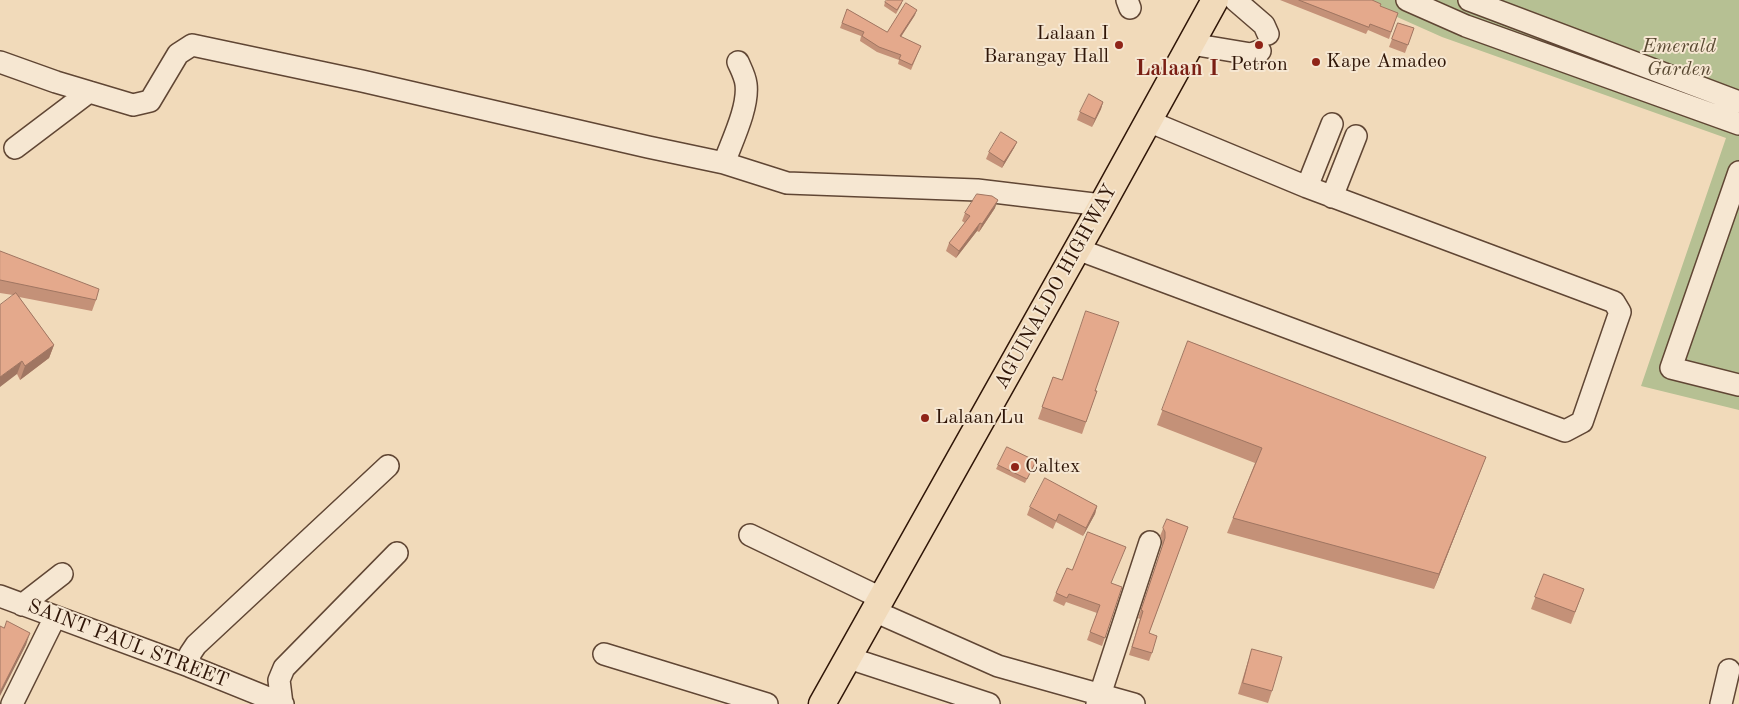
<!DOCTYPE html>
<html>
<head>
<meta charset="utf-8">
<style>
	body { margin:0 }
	canvas { display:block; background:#f1daba }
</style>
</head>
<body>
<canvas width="1739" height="704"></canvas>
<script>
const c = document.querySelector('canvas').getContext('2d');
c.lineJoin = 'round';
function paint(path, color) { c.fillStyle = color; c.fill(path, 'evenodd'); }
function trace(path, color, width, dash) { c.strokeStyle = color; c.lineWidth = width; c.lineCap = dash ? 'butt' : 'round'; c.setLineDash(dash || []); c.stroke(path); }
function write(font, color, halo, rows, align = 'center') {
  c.font = font + ' "Old Standard TT",serif'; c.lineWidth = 4; c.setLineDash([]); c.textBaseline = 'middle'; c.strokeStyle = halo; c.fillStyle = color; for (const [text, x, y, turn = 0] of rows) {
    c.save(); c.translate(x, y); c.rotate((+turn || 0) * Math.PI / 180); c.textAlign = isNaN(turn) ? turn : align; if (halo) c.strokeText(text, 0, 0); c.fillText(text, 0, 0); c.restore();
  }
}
paint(new Path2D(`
	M 1359,0 L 1739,0 L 1739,410 L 1641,386 L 1726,138 L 1442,37 Z`), '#b6c093');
const minor = new Path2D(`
	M 1127,0 L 1130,8
	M 1235,0 L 1264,25 L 1268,34
	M 1407,0 L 1466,26 L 1739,124
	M 1469,0 L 1739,102
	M 1191,44 L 1251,54 L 1260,51
	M 0,62 L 56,82 L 133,105 L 150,101 L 178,54 L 192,45 L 362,81 L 648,147 L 724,163 L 787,183 L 977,190 L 1102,205
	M 15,148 L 89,92
	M 724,163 C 732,141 749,107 746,84 C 745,76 741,69 738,62
	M 1739,172 L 1671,368 L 1739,385
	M 1307,187 L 1332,124
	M 1332,197 L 1356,136
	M 1077,249 L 1565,431 L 1582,422 L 1620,312 L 1614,302 L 1307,187 L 1148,121
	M 750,535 L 881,598
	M 0,596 L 189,666 L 283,704
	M 22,605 L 62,574
	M 874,611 L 998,666 L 1134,704
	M 604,654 L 767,704
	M 849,658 L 989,704
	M 189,666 L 190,654 L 196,645 L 388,466
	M 12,704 L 55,617
	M 282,704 L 279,680 L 284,668 L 397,553
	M 1097,704 L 1150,542
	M 1721,704 L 1729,670`);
const major = new Path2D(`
	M 822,704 L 1102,205 L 1215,0`);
trace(minor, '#604634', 24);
trace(major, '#2f1507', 29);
trace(minor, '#f6e7d2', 21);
trace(major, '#f1daba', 26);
paint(new Path2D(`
	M 1280,0 L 1372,0 L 1380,6 L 1398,13 L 1389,39 L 1368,30 L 1366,34 Z
	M 885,2 L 902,3 L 896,14 L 884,6 Z
	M 847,9 L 887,32 L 915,15 L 901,37 L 921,46 L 911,70 L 898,64 L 899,60 L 877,52 L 860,41 L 861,36 L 840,28 Z
	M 1398,23 L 1414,28 L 1405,53 L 1389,47 Z
	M 1103,102 L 1101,109 L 1092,127 L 1077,120 L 1080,112 Z
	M 1017,142 L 1014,148 L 1002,168 L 986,159 L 989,152 Z
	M 995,208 L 979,232 L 977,231 L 956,258 L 946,251 L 949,243 L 965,223 L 962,221 L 965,213 Z
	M 0,251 L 96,300 L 92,311 L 19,297 L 54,345 L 49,358 L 20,380 L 17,374 L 13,295 L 0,293 Z
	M 1188,341 L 1486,457 L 1434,589 L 1227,533 L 1255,463 L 1157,425 Z
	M 1053,377 L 1097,391 L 1082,434 L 1038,419 Z
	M 998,465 L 1034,465 L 1025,483 L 996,469 Z
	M 1097,506 L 1095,514 L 1083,536 L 1056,522 L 1053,529 L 1027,515 L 1030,507 Z
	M 1167,519 L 1188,527 L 1149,633 L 1152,653 L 1149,661 L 1129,655 L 1140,619 L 1138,618 L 1162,546 L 1162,540 L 1160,536 Z
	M 1072,570 L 1122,587 L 1102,646 L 1087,640 L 1097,613 L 1066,602 L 1064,606 L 1053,601 L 1056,593 Z
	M 1544,574 L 1584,589 L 1571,624 L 1531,609 Z
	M 1252,649 L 1272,691 L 1268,703 L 1238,694 L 1248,661 Z`), '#c49178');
paint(new Path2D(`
	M 917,10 L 915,15 L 898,41 L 900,36 Z
	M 1103,102 L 1101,109 L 1092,127 L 1095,119 Z
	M 1017,142 L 1014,148 L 1002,168 L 1004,162 Z
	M 998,200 L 995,208 L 979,232 L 982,224 Z
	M 980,223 L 977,231 L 956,258 L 959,251 Z
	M 54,345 L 49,358 L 20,380 L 25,366 Z
	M 22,361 L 17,374 L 0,387 L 0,377 Z
	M 1486,457 L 1480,472 L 1434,589 L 1439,574 Z
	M 1097,506 L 1095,514 L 1083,536 L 1086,528 Z
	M 30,633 L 26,645 L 0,696 L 0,692 Z`), '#a07662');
const building = new Path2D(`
	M 887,0 L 903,0 L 897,10 L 885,2 Z
	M 1299,0 L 1372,0 L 1381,4 L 1380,6 L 1398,13 L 1391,32 L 1370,24 L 1369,27 Z
	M 906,3 L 917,10 L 900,36 L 921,46 L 912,65 L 899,59 L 901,55 L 879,47 L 862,36 L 864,32 L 842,23 L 847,9 L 887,32 Z
	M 1398,23 L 1414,28 L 1408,45 L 1392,39 Z
	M 1089,94 L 1103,102 L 1095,119 L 1080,112 Z
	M 1001,132 L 1017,142 L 1004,162 L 989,152 Z
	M 977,194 L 992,196 L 998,200 L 982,224 L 980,223 L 959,251 L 949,243 L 970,216 L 965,213 Z
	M 0,251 L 99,289 L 96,300 L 0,280 Z
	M 16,293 L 54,345 L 25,366 L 22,361 L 0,377 L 0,305 Z
	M 1086,311 L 1119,322 L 1095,391 L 1097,391 L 1086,422 L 1042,407 L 1053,377 L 1062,380 Z
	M 1188,341 L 1486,457 L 1439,574 L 1233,518 L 1262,448 L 1162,410 Z
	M 1007,447 L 1036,461 L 1027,479 L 998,465 Z
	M 1045,478 L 1097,506 L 1086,528 L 1059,514 L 1056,521 L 1030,507 Z
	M 1167,519 L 1188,527 L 1149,633 L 1157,636 L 1152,653 L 1132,647 L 1143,611 L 1141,610 L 1165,538 L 1165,532 L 1163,528 Z
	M 1088,532 L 1126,547 L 1111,583 L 1122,587 L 1105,638 L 1090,632 L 1100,605 L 1069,594 L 1067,598 L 1056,593 L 1067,568 L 1072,570 Z
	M 1544,574 L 1584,589 L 1575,612 L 1535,597 Z
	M 7,621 L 30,633 L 0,692 L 0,626 L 4,628 Z
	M 1252,649 L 1282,657 L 1272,691 L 1243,683 Z`);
paint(building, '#e4a98c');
trace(building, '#a07662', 1);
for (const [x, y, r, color] of [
	[1119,45,5,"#8f2418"],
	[1259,45,5,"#8f2418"],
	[1316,62,5,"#8f2418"],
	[925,418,5,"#8f2418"],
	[1015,467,5,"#8f2418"]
]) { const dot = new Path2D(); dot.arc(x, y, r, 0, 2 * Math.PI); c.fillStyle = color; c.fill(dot); trace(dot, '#f6e7d2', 2); }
write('20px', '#2f1507', '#f6e7d2', [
	["Lalaan I",1109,34,"right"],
	["Barangay Hall",1109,57,"right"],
	["Kape Amadeo",1326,62],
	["Petron",1259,65,"center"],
	["Lalaan Lu",935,418],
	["Caltex",1025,467]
], 'left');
write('italic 20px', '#584831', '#f6e7d2', [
	["Emerald",1679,47],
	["Garden",1679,70]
]);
write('20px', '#2f1507', '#f6e7d2', [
	["AGUINALDO HIGHWAY",1056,287,-61],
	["SAINT PAUL STREET",128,644,21]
]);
write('bold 22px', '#7a1f14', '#f6e7d2', [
	["Lalaan I",1177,69]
]);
</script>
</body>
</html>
